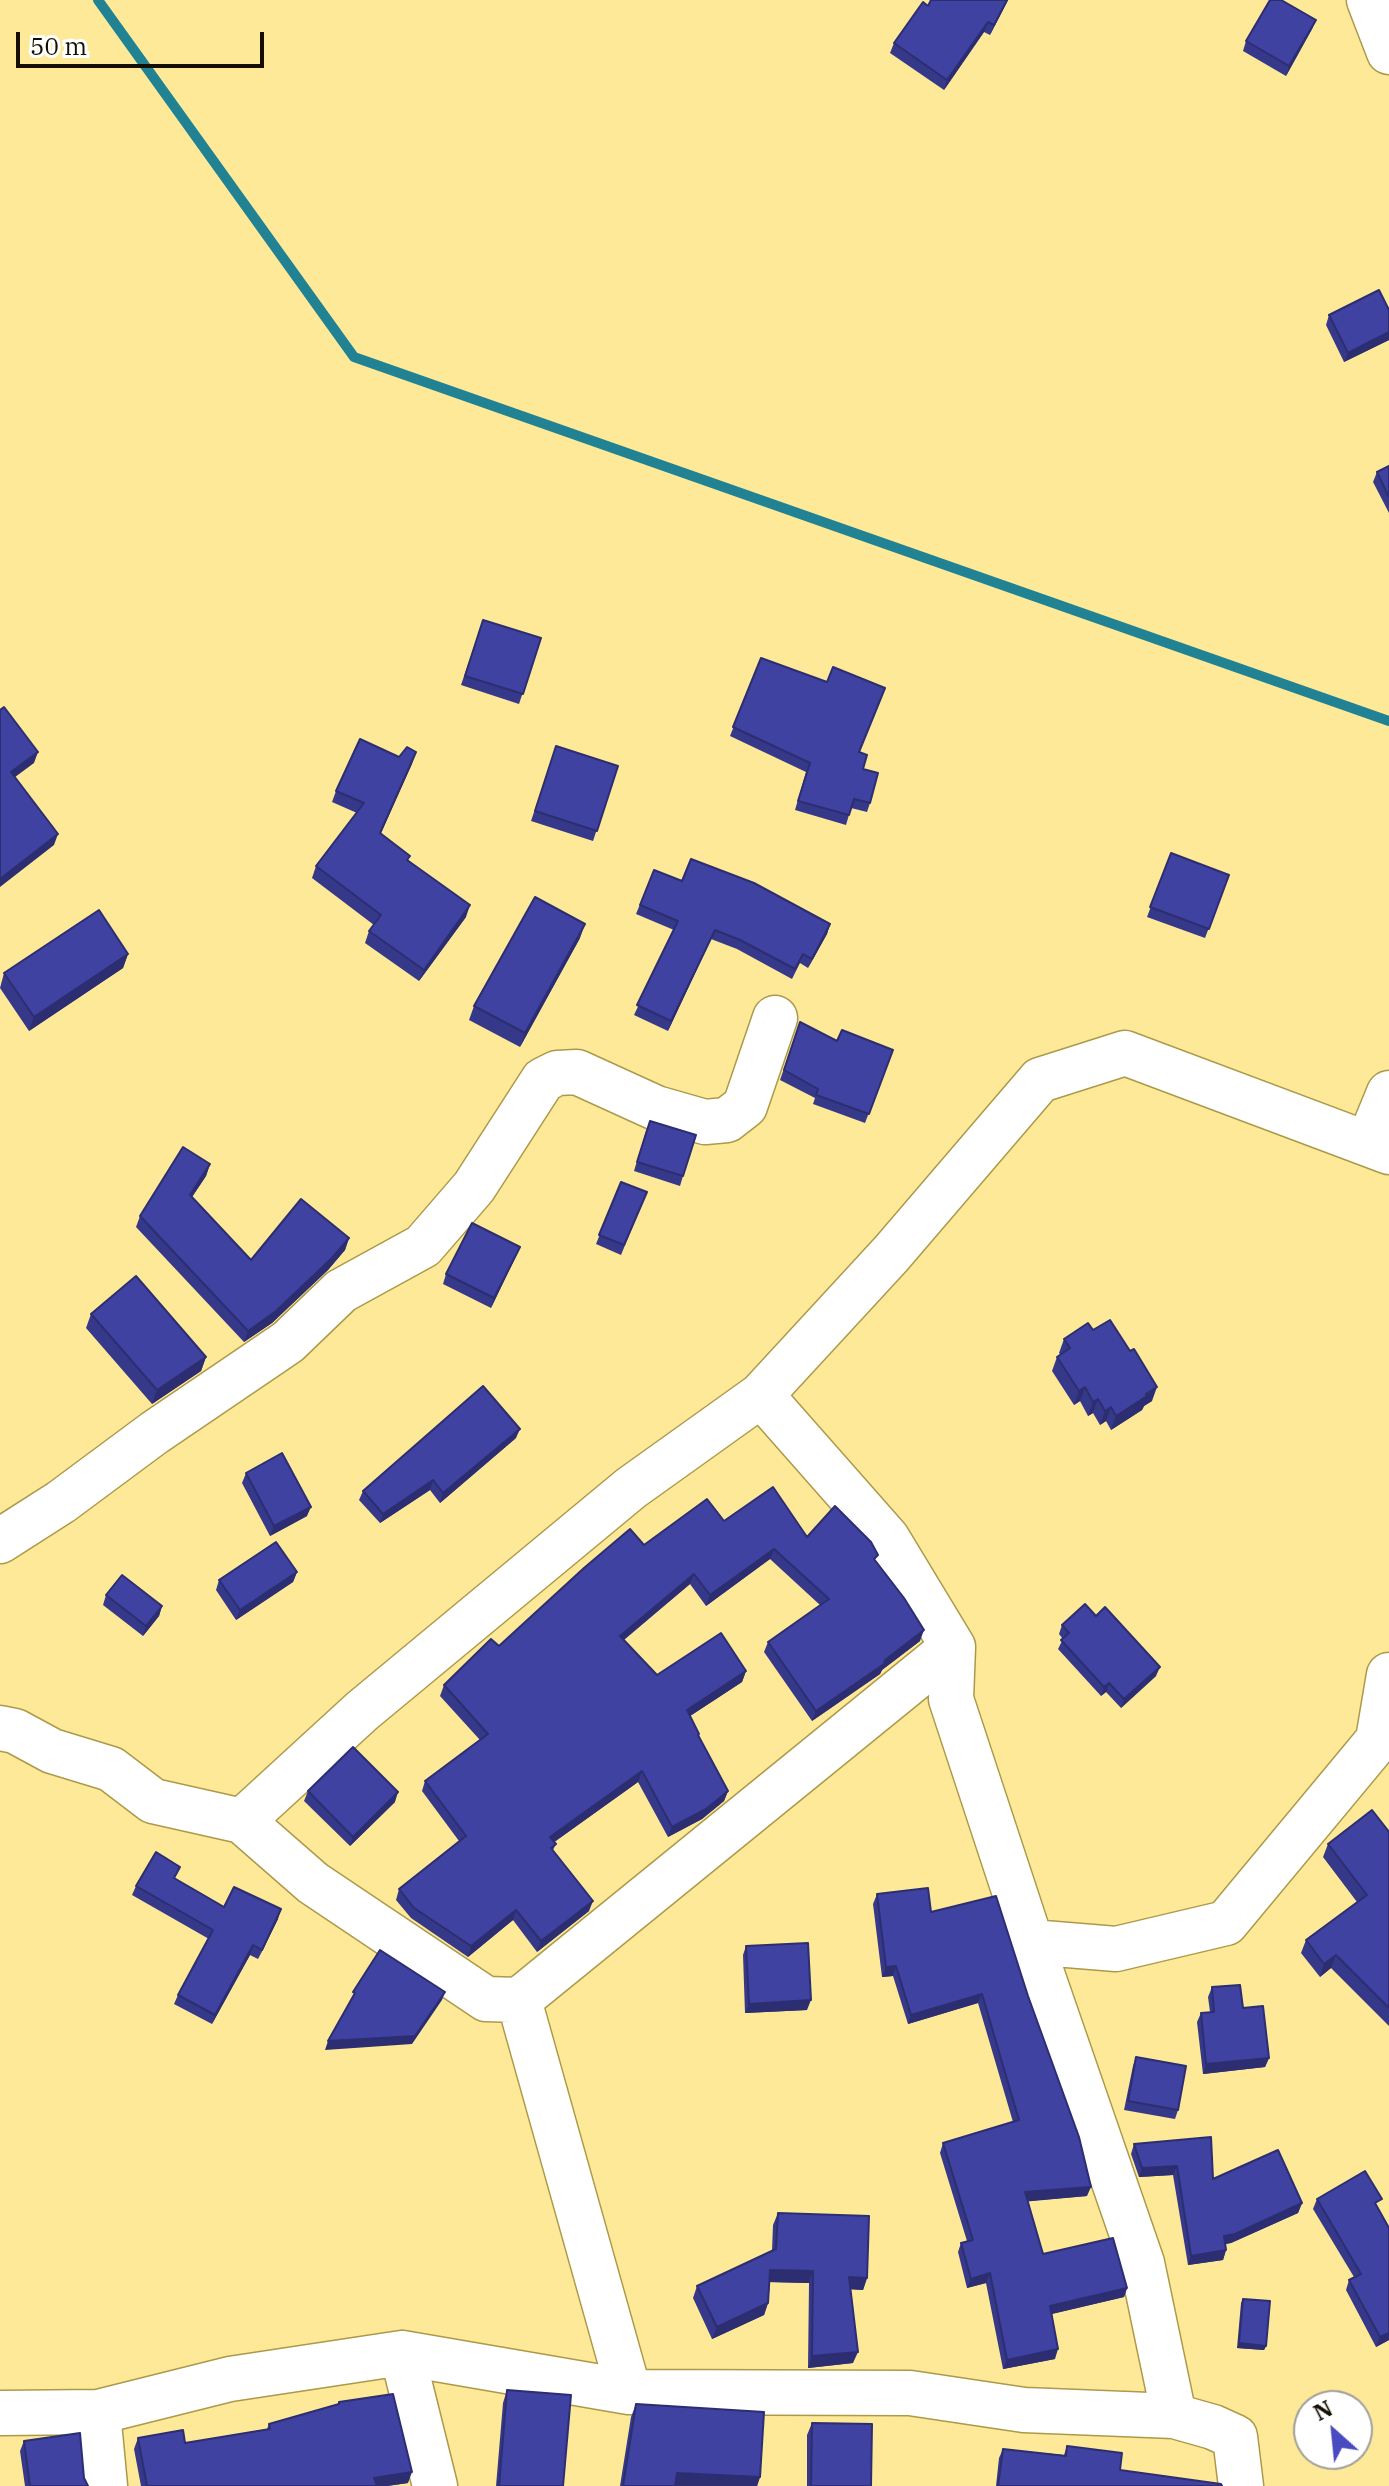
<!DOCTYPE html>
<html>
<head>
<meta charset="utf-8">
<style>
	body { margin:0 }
	#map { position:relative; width:1389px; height:2486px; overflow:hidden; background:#fde998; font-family:"IBM Plex Serif",serif }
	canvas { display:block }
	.north { position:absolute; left:1293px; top:2390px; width:80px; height:80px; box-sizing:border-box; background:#fff; border:2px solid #a19f99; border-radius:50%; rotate:333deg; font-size:22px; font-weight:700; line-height:32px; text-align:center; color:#140f00 }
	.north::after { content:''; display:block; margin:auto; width:28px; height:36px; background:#494bc1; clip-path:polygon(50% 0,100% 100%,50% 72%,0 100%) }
	.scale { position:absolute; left:16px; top:32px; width:248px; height:36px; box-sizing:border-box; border:4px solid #140f00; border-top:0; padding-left:10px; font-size:24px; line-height:28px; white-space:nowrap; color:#140f00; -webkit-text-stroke:6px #fff; paint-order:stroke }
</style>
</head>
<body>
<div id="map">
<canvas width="1389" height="2486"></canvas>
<div class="north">N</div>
<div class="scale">50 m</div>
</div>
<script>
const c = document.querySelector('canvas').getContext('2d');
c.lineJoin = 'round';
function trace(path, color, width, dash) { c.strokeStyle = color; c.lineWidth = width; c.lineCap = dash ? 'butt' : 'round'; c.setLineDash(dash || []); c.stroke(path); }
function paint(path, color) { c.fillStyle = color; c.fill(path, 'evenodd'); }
trace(new Path2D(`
	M 98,0 L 354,357 L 1389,721`), '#208293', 10);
const minor = new Path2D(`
	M 1369,0 L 1389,52
	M 1368,1144 L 1389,1093
	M 761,1395 L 887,1538 L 953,1647 L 951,1699 L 1031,1942 L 1142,2263 L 1174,2416
	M 0,1541 L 61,1502 L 154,1433 L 288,1342 L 341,1291 L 423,1246 L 474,1187 L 543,1080 L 557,1073 L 577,1072 L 656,1108 L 705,1122 L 727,1120 L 745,1106 L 775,1018
	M 0,1728 L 15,1731 L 52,1751 L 111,1769 L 153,1801 L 242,1821 L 362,1711 L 631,1488 L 761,1395 L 891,1254 L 1040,1080 L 1125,1053 L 1389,1152
	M 242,1821 L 313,1883 L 486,1999 L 519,2000 L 953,1647
	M 1031,1942 L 1116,1949 L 1226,1923 L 1378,1740 L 1389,1675
	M 519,2000 L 629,2392
	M 402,2353 L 435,2486
	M 98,2412 L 105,2486
	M 0,2413 L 98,2412 L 230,2379 L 402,2353 L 629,2392 L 910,2393 L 1024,2410 L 1174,2416 L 1213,2427 L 1235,2437 L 1241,2486`);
trace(minor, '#ac9a4a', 47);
trace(minor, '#fff', 44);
paint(new Path2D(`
	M 1008,0 L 990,35 L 984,32 L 944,90 L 890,53 L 894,43 L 928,6 Z
	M 1316,20 L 1312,29 L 1286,76 L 1243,51 L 1246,41 Z
	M 1389,310 L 1389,340 L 1344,362 L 1326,325 L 1329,315 Z
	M 1389,466 L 1389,513 L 1373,482 L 1377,472 Z
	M 483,620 L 541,638 L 519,704 L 461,685 Z
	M 761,658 L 859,752 L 870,803 L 867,812 L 851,808 L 846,825 L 795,810 L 806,772 L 730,736 Z
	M 556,746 L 618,766 L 593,841 L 531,821 Z
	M 416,752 L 381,833 L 466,917 L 419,981 L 365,943 L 369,931 L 374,925 L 312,878 L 316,866 L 357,813 L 332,802 L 336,791 L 399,757 Z
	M 1171,853 L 1229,875 L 1205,938 L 1147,917 Z
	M 654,870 L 682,881 L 830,924 L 827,934 L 808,968 L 800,963 L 792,979 L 737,949 L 711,939 L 668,1031 L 634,1015 L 674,930 L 636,914 Z
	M 580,938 L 520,1047 L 469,1020 L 474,1006 Z
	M 128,954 L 123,968 L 29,1031 L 0,988 L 4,973 Z
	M 800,1022 L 837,1041 L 893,1050 L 865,1123 L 813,1104 L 815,1098 L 780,1080 Z
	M 646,1131 L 683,1176 L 680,1186 L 634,1171 Z
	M 210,1164 L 206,1176 L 192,1197 L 251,1260 L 349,1238 L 345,1250 L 328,1270 L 272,1323 L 244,1342 L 136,1227 L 140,1216 Z
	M 621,1182 L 647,1192 L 621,1255 L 596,1244 Z
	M 516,1256 L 491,1308 L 443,1284 L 446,1274 Z
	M 91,1314 L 206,1357 L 201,1371 L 152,1404 L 86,1328 Z
	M 1093,1330 L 1152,1401 L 1144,1406 L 1142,1410 L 1111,1430 L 1106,1421 L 1100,1425 L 1093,1413 L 1088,1416 L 1080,1401 L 1074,1405 L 1052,1371 L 1057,1357 L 1060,1354 L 1059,1353 L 1064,1339 Z
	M 516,1438 L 440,1503 L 430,1490 L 380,1523 L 359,1500 L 363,1491 Z
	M 246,1473 L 307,1516 L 270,1536 L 242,1483 Z
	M 724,1521 L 807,1537 L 876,1561 L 920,1641 L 882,1670 L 880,1674 L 812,1721 L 764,1652 L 768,1642 L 820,1605 L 770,1559 L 706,1606 L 690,1584 L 624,1640 L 657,1675 L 746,1671 L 742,1682 L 690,1716 L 698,1736 L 728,1791 L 724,1801 L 702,1819 L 668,1837 L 638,1782 L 554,1842 L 556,1844 L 553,1850 L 589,1911 L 537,1952 L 513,1920 L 468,1957 L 411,1918 L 396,1900 L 399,1889 L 459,1841 L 422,1791 L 425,1781 L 480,1740 L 440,1696 L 444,1685 L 644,1545 Z
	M 297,1572 L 293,1582 L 236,1620 L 216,1590 L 219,1580 Z
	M 106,1595 L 162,1606 L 159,1616 L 143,1636 L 103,1605 Z
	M 1096,1616 L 1156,1676 L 1121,1708 L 1106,1692 L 1101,1696 L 1058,1649 L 1063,1639 L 1059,1634 L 1062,1625 Z
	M 308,1791 L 395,1802 L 350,1846 L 304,1801 Z
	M 1389,1832 L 1389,2026 L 1331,1968 L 1320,1977 L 1301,1953 L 1306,1940 L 1357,1902 L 1323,1857 L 1328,1844 Z
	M 175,1879 L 224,1907 L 278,1919 L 258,1959 L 250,1955 L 212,2024 L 174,2004 L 178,1995 L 209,1939 L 132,1895 L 136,1886 Z
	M 877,1894 L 931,1912 L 996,1896 L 1087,2196 L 1028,2201 L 1043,2254 L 1127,2288 L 1124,2297 L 1052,2314 L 1055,2359 L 1003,2369 L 986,2283 L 967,2288 L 958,2252 L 961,2243 L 967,2241 L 940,2153 L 943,2143 L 1013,2122 L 978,2003 L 908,2024 L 893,1976 L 882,1977 L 873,1904 Z
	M 746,1946 L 807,2010 L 745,2013 L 743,1955 Z
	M 1212,1987 L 1269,2058 L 1265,2067 L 1203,2074 L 1197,2022 L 1201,2013 L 1210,2012 L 1208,1997 Z
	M 1136,2057 L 1178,2110 L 1175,2119 L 1124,2110 L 1133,2066 Z
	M 1134,2144 L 1213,2179 L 1302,2203 L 1298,2213 L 1231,2243 L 1225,2244 L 1226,2250 L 1223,2260 L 1188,2265 L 1173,2175 L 1139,2177 L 1131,2154 Z
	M 1317,2199 L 1378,2209 L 1389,2228 L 1389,2340 L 1376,2347 L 1346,2290 L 1349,2280 L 1354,2277 L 1313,2209 Z
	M 778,2213 L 867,2278 L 863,2290 L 851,2289 L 853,2363 L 808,2368 L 809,2283 L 770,2282 L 768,2303 L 764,2315 L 712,2339 L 693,2298 L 697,2286 L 772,2251 L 773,2225 Z
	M 1243,2299 L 1266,2346 L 1264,2350 L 1237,2348 L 1241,2303 Z
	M 507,2390 L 563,2486 L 496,2486 L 503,2403 Z
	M 339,2402 L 408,2483 L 387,2486 L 141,2486 L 134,2449 L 138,2438 L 185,2443 L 267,2429 L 269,2424 L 338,2405 Z
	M 636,2404 L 760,2477 L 757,2486 L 620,2486 L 631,2417 Z
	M 812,2423 L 871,2486 L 807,2486 L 807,2435 Z
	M 24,2441 L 84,2478 L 88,2486 L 25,2486 L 20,2451 Z
	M 1067,2446 L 1120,2470 L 1222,2486 L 996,2486 L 999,2458 L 1003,2449 L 1064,2455 Z`), '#36398a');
paint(new Path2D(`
	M 1007,0 L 1008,0 L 990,35 L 994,25 Z
	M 1316,20 L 1312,29 L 1286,76 L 1289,66 Z
	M 988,22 L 984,32 L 944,90 L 947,80 Z
	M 1389,332 L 1389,340 L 1344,362 L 1348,353 Z
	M 38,752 L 34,763 L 7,783 L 11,772 Z
	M 416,752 L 412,764 L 376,844 L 380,833 Z
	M 58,834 L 54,845 L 0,887 L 0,879 Z
	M 470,905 L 466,917 L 419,981 L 424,970 Z
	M 585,924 L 580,938 L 520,1047 L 525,1033 Z
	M 830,924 L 827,934 L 808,968 L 812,959 Z
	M 715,930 L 711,939 L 668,1031 L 671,1021 Z
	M 128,954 L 123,968 L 29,1031 L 34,1017 Z
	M 210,1164 L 206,1176 L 186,1206 L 190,1195 Z
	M 349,1238 L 345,1250 L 328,1270 L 272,1323 L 244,1342 L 248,1331 Z
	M 520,1247 L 516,1256 L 491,1308 L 494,1298 Z
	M 206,1357 L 201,1371 L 152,1404 L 157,1390 Z
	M 1085,1387 L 1080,1401 L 1074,1405 L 1079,1391 Z
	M 1157,1387 L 1152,1401 L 1144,1406 L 1142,1410 L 1111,1430 L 1116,1416 Z
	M 1098,1399 L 1093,1413 L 1088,1416 L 1093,1402 Z
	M 1111,1407 L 1106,1421 L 1100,1425 L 1105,1411 Z
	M 520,1429 L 516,1438 L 440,1503 L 443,1493 Z
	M 433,1480 L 430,1490 L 380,1523 L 383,1514 Z
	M 311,1507 L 307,1516 L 270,1536 L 274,1526 Z
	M 774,1549 L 770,1559 L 706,1606 L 710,1595 Z
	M 297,1572 L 293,1582 L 236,1620 L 240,1610 Z
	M 694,1574 L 690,1584 L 616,1646 L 620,1636 Z
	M 162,1606 L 159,1616 L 143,1636 L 146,1626 Z
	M 924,1630 L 920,1641 L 882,1670 L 880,1674 L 812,1721 L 816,1711 Z
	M 1160,1667 L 1156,1676 L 1121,1708 L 1124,1699 Z
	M 746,1671 L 742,1682 L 684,1720 L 687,1710 Z
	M 1109,1683 L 1106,1692 L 1101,1696 L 1104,1687 Z
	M 642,1771 L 638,1782 L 546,1848 L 550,1837 Z
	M 728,1791 L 724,1801 L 702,1819 L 668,1837 L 672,1827 Z
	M 398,1792 L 395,1802 L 350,1846 L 353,1837 Z
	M 593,1901 L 589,1911 L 537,1952 L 541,1941 Z
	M 281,1909 L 278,1919 L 258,1959 L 262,1950 Z
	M 516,1910 L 513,1920 L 468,1957 L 471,1946 Z
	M 253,1945 L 250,1955 L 212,2024 L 215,2015 Z
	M 1336,1955 L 1331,1968 L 1320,1977 L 1324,1964 Z
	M 896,1966 L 893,1976 L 882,1977 L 886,1967 Z
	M 445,1992 L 442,2000 L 412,2044 L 325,2050 L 328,2041 Z
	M 982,1994 L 978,2003 L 908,2024 L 911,2015 Z
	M 811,2000 L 807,2010 L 745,2013 L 749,2004 Z
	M 1269,2058 L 1265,2067 L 1203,2074 L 1206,2064 Z
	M 1177,2166 L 1173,2175 L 1139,2177 L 1142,2168 Z
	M 1091,2187 L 1087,2196 L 1022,2202 L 1025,2192 Z
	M 1302,2203 L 1298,2213 L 1231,2243 L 1220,2245 L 1224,2236 Z
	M 1226,2250 L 1223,2260 L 1188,2265 L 1191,2256 Z
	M 770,2270 L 813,2271 L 809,2283 L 766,2282 Z
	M 990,2273 L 986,2283 L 967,2288 L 971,2279 Z
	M 849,2277 L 867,2278 L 863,2290 L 845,2289 Z
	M 1127,2288 L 1124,2297 L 1047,2315 L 1050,2306 Z
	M 768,2303 L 764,2315 L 712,2339 L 717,2327 Z
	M 1389,2333 L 1389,2340 L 1376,2347 L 1380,2337 Z
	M 1239,2343 L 1266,2346 L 1264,2350 L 1237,2348 Z
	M 1058,2349 L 1055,2359 L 1003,2369 L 1007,2360 Z
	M 858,2352 L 853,2363 L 808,2368 L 812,2356 Z
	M 412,2472 L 408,2483 L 387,2486 L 371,2486 L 374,2478 Z
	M 677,2473 L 760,2477 L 757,2486 L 672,2486 Z`), '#2c2e71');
const building = new Path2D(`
	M 931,0 L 1007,0 L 994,25 L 988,22 L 947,80 L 894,43 L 923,2 L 928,6 Z
	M 1270,0 L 1281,0 L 1316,20 L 1289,66 L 1246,41 Z
	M 1379,290 L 1389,310 L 1389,332 L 1348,353 L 1329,315 Z
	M 1389,466 L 1389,497 L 1377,472 Z
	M 483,620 L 541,638 L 523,694 L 465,676 Z
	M 761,658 L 827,682 L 833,667 L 885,688 L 859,752 L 867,755 L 863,769 L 878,773 L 870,803 L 854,799 L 849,815 L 798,801 L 810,763 L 733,727 Z
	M 4,707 L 38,752 L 11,772 L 58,834 L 0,879 L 0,710 Z
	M 360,739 L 399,757 L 407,747 L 416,752 L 380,833 L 410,856 L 407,860 L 470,905 L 424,970 L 369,931 L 381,915 L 316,866 L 364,803 L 336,791 Z
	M 556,746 L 618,766 L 597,831 L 535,811 Z
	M 1171,853 L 1229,875 L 1209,929 L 1150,907 Z
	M 691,859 L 754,883 L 830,924 L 812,959 L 803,954 L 795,969 L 740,940 L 715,930 L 671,1021 L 637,1005 L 678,921 L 640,905 L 654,870 L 682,881 Z
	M 535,897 L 585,924 L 525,1033 L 474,1006 Z
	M 99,910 L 128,954 L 34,1017 L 4,973 Z
	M 800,1022 L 837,1041 L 842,1030 L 893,1050 L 869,1114 L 816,1095 L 818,1089 L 784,1070 Z
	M 650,1121 L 696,1135 L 683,1176 L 637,1162 Z
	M 183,1147 L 210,1164 L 190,1195 L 251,1260 L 301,1199 L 349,1238 L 332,1258 L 276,1311 L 248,1331 L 140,1216 Z
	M 621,1182 L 647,1192 L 624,1245 L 599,1235 Z
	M 472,1223 L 520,1247 L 494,1298 L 446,1274 Z
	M 136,1276 L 206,1357 L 157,1390 L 91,1314 Z
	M 1110,1320 L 1130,1351 L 1134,1349 L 1157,1387 L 1146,1394 L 1147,1396 L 1116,1416 L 1111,1407 L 1105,1411 L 1098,1399 L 1093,1402 L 1085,1387 L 1079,1391 L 1057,1357 L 1070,1348 L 1064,1339 L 1088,1323 L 1093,1330 Z
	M 483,1386 L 520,1429 L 443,1493 L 433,1480 L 383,1514 L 363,1491 Z
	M 282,1453 L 311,1507 L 274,1526 L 246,1473 Z
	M 773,1487 L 807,1537 L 835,1506 L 871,1542 L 878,1555 L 874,1559 L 904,1598 L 924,1630 L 885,1660 L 884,1664 L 816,1711 L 768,1642 L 829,1599 L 774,1549 L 710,1595 L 694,1574 L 620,1636 L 657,1675 L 721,1633 L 746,1671 L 687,1710 L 699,1734 L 698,1735 L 728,1791 L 706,1809 L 672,1827 L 642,1771 L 550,1837 L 556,1844 L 551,1848 L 593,1901 L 541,1941 L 516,1910 L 471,1946 L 414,1908 L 399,1889 L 466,1836 L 425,1781 L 488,1734 L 444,1685 L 491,1639 L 499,1646 L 584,1568 L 630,1529 L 644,1545 L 707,1499 L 724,1521 Z
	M 276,1542 L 297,1572 L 240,1610 L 219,1580 Z
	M 122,1575 L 162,1606 L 146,1626 L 106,1595 Z
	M 1085,1604 L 1096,1616 L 1105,1607 L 1160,1667 L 1124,1699 L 1109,1683 L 1104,1687 L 1061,1640 L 1069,1633 L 1062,1625 Z
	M 353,1747 L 398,1792 L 353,1837 L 308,1791 Z
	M 1372,1810 L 1389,1832 L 1389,2008 L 1336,1955 L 1324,1964 L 1306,1940 L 1367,1895 L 1328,1844 Z
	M 156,1852 L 180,1867 L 174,1878 L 224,1907 L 234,1887 L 281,1909 L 262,1950 L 253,1945 L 215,2015 L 178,1995 L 213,1930 L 136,1886 Z
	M 928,1888 L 931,1912 L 996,1896 L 1028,1996 L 1079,2137 L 1091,2187 L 1025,2192 L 1043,2254 L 1113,2238 L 1127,2288 L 1050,2306 L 1058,2349 L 1007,2360 L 990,2273 L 971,2279 L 961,2243 L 973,2240 L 943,2143 L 1019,2120 L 982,1994 L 911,2015 L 896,1966 L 886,1967 L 877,1894 Z
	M 808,1943 L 811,2000 L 749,2004 L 746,1946 Z
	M 380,1950 L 445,1992 L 415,2036 L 328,2041 L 355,1993 L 353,1992 Z
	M 1240,1985 L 1243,2008 L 1263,2006 L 1269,2058 L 1206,2064 L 1201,2013 L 1214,2012 L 1212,1987 Z
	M 1136,2057 L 1186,2066 L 1178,2110 L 1128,2101 Z
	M 1211,2137 L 1213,2179 L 1278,2150 L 1302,2203 L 1235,2234 L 1224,2236 L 1226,2250 L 1191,2256 L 1177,2166 L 1142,2168 L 1134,2144 Z
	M 1365,2171 L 1382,2199 L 1375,2203 L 1389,2228 L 1389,2333 L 1380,2337 L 1349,2280 L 1361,2274 L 1317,2199 Z
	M 778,2213 L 869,2216 L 867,2278 L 849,2277 L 858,2352 L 812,2356 L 813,2271 L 770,2270 L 768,2303 L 717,2327 L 697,2286 L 776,2249 Z
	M 1243,2299 L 1270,2301 L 1266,2346 L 1239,2343 Z
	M 507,2390 L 571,2395 L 563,2486 L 499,2486 Z
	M 393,2394 L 412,2472 L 374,2478 L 377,2486 L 147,2486 L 138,2438 L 183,2430 L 185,2443 L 270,2429 L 269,2424 L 339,2404 L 339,2402 Z
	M 636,2404 L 764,2412 L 760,2477 L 677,2473 L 675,2486 L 623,2486 Z
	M 812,2423 L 872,2424 L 871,2486 L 811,2486 Z
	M 80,2433 L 84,2478 L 88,2486 L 30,2486 L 24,2441 Z
	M 1067,2446 L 1122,2453 L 1120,2470 L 1221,2484 L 1222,2486 L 998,2486 L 1003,2449 L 1066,2456 Z`);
paint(building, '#3f42a1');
trace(building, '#2c2e71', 2);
</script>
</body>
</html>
